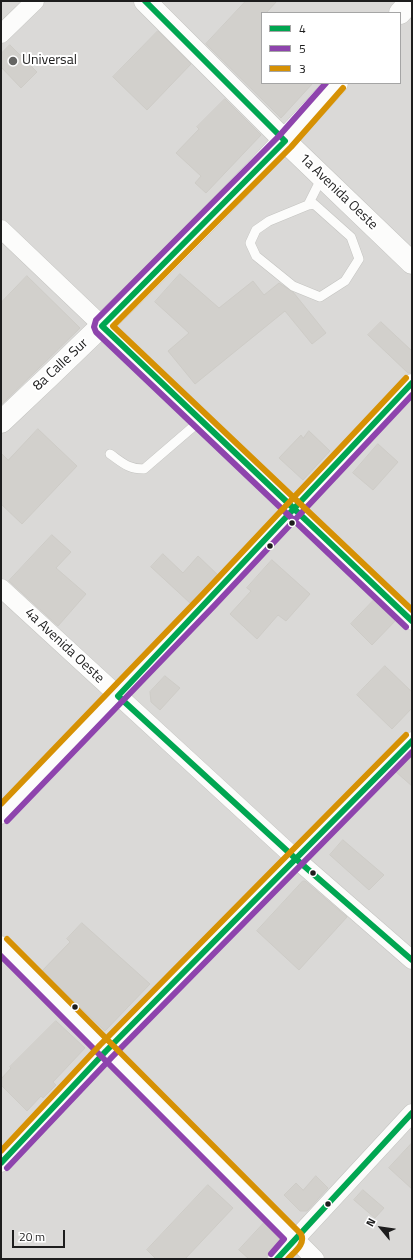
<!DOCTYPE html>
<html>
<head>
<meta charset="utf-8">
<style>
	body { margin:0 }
	#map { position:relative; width:413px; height:1260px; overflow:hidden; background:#ebeae5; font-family:"Titillium Web",sans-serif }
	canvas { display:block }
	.frame { position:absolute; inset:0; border:2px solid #1d1d1d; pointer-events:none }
	.legend { position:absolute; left:261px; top:12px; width:140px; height:72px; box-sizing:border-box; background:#fff; border:1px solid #a5a5a5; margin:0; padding:5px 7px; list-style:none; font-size:12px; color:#1d1d1d }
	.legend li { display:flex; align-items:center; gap:8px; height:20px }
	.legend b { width:20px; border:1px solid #a5a5a5 }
	.north { position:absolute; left:361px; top:1208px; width:40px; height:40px; -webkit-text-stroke:3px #fff; paint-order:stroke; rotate:299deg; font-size:11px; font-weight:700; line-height:16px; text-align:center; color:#1d1d1d }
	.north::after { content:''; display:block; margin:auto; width:14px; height:18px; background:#1d1d1d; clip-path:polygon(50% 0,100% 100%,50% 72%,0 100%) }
	.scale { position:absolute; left:12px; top:1230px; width:53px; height:18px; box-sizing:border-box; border:2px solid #1d1d1d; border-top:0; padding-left:5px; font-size:12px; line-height:14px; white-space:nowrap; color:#1d1d1d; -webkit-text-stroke:3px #fff; paint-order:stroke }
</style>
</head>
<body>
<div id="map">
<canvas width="413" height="1260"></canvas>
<div class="frame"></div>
<ul class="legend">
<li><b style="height:5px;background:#00a651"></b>4</li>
<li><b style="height:5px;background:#8e44ad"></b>5</li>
<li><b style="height:5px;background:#d69104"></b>3</li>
</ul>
<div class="north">N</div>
<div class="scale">20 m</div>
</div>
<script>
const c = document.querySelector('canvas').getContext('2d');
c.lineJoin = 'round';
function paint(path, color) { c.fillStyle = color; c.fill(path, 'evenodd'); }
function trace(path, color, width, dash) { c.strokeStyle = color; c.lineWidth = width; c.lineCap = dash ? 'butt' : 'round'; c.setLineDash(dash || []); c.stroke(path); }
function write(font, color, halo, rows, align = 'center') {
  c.font = font + ' "Titillium Web",sans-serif'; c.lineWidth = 4; c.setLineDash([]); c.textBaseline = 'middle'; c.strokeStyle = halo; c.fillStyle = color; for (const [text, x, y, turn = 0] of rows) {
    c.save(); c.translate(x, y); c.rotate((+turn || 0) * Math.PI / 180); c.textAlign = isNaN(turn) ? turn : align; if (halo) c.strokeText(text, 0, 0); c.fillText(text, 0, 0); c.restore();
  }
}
paint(new Path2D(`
	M 1,1 L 412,1 L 412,1259 L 1,1259 ZM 262,13 L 400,13 L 400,83 L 262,83 Z`), '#dad9d7');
const building = new Path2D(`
	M 246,1 L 277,1 L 266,13 L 262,13 L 262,83 L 313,83 L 281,118 L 206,44 Z
	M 158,31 L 191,64 L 147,110 L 113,77 Z
	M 10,45 L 37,72 L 21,88 L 1,67 L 1,54 Z
	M 225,99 L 261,135 L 206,193 L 195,183 L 201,176 L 176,153 L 199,129 L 197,127 Z
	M 180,274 L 219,308 L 253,281 L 264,295 L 279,283 L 293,292 L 326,333 L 312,344 L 285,311 L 195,384 L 168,351 L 189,333 L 155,302 Z
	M 27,276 L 80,328 L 1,405 L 1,303 Z
	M 381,322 L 412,351 L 412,373 L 408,373 L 368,335 Z
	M 38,429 L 77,466 L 22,524 L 1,504 L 1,453 L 8,460 Z
	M 309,431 L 330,451 L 303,480 L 279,458 L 301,435 L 303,438 Z
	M 378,444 L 398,462 L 373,490 L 353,473 Z
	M 52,535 L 71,552 L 56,568 L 86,594 L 58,626 L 9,581 Z
	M 163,554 L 183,573 L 198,556 L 218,575 L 190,603 L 151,567 Z
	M 272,560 L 310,594 L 286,621 L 278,615 L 257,639 L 230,614 L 251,591 L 247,588 Z
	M 374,600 L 396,620 L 372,645 L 351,624 Z
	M 385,666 L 412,692 L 412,708 L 392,729 L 357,695 Z
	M 165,676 L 180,688 L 160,710 L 151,702 L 150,692 Z
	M 412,756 L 412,786 L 396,772 Z
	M 343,840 L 384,875 L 369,890 L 330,855 Z
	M 303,881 L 305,881 L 347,917 L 299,970 L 257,931 Z
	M 82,923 L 150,984 L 105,1031 L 42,971 L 70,942 L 67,939 Z
	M 56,1021 L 85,1048 L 53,1082 L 56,1085 L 43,1098 L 41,1096 L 27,1111 L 1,1085 L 1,1079 L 11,1068 L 10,1067 Z
	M 412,1143 L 412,1189 L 389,1168 Z
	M 316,1176 L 328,1188 L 307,1211 L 300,1211 L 284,1195 L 296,1183 L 303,1190 Z
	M 208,1185 L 233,1208 L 185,1259 L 156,1259 L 147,1250 Z
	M 363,1190 L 384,1208 L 375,1218 L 354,1200 Z
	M 264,1223 L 280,1240 L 269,1252 L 266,1259 L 249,1259 L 239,1250 Z`);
paint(building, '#d2d0cc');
trace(building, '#ceccc7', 1);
const service = new Path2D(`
	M 308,205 L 314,204 L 351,237 L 359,259 L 345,281 L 320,297 L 293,286 L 256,256 L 250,243 L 256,230 L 269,221 L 308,205 L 322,177
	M 110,454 C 123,463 128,469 144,469 L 201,420`);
const minor = new Path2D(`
	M 1,34 L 35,1
	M 1,229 L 412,621
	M 1,588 L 296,859 L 412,960
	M 1,815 C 140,673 277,528 412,383
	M 1,945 L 315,1259
	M 1,1163 L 106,1051 L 412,741
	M 277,1259 L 412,1113`);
const tertiary = new Path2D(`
	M 145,1 L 285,141 L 412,263
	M 400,13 L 411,1
	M 1,422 C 117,313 230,201 337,83`);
trace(service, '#c4c4c1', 10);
trace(minor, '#c4c4c1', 19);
trace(tertiary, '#c4c4c1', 23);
trace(service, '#fcfcfb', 9);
trace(minor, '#fcfcfb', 18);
trace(tertiary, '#fcfcfb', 22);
trace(new Path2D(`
	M 145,1 L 285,141 L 102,326 L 412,621
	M 412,383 L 118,696 L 296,859 L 412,960
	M 1,1163 L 106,1051 L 412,741
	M 277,1259 L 412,1113`), '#00a651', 6);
trace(new Path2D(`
	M 326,83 L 279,136 L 96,320 L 94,327 L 96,332 L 406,627
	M 7,821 L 214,606 L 412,395
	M 1,956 L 284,1239 L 271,1254
	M 7,1168 L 112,1057 L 412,752`), '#8e44ad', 6);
trace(new Path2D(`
	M 343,88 L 291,147 L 113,326 L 412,610
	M 1,804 L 202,595 L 406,378
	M 7,939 L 301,1234 C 306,1244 294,1252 288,1259
	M 1,1151 L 100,1045 L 406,735`), '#d69104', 6);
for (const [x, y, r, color] of [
	[13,61,5,"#656563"],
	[292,523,3.5,"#1d1d1d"],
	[270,546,3.5,"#1d1d1d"],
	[313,873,3.5,"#1d1d1d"],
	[75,1007,3.5,"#1d1d1d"],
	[328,1204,3.5,"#1d1d1d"]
]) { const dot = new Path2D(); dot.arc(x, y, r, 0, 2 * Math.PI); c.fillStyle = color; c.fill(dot); trace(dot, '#fff', 1.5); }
write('14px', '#1d1d1d', '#fff', [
	["Universal",22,61]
], 'left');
write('14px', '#1d1d1d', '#fff', [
	["1a Avenida Oeste",338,192,44],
	["8a Calle Sur",61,365,-43],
	["4a Avenida Oeste",64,646,43]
]);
</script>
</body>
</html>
